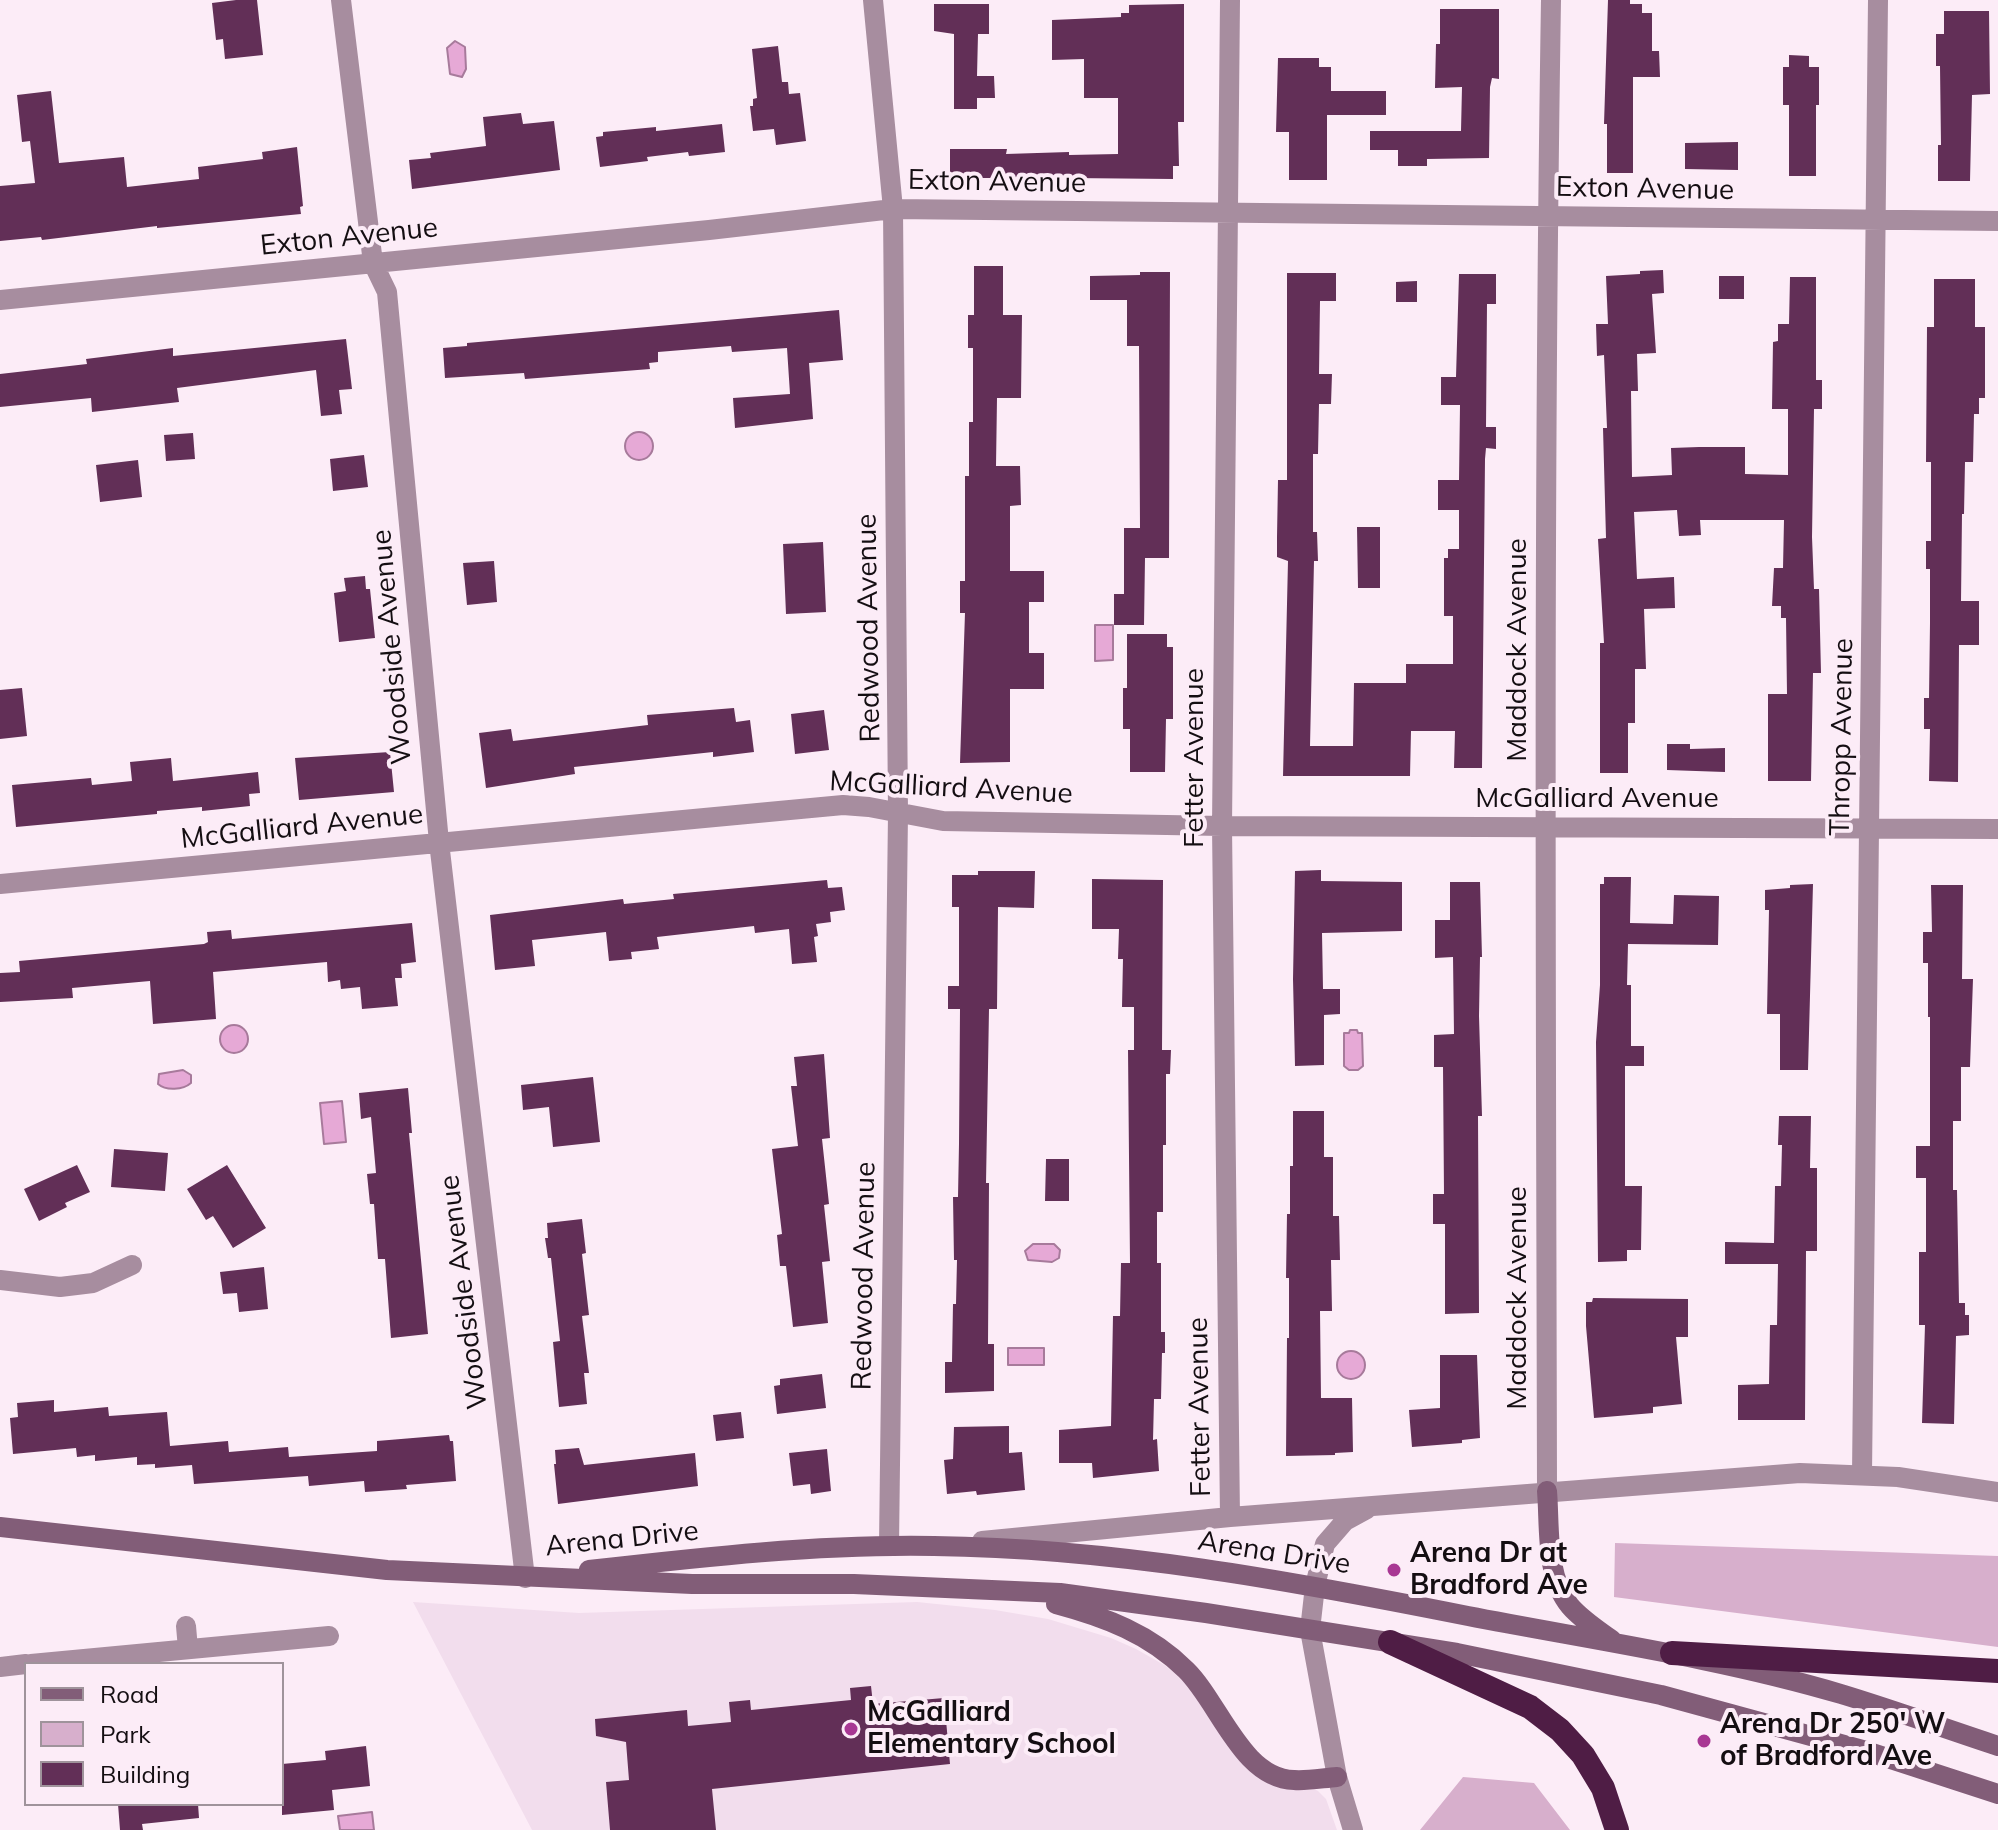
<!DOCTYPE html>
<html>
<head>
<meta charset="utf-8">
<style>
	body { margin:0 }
	#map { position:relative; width:1998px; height:1830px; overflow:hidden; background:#fcecf7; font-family:Mulish,sans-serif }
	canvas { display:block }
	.legend { position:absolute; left:24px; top:1662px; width:260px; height:144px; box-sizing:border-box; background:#fcecf7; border:2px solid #9f939b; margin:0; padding:10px 14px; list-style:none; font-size:24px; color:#140e12 }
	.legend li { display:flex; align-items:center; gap:16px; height:40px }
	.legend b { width:40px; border:2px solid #9f939b }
</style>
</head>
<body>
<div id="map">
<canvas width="1998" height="1830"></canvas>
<ul class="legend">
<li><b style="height:10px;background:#825d78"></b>Road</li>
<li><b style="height:22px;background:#d7afcc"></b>Park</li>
<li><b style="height:22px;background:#622f57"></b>Building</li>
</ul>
</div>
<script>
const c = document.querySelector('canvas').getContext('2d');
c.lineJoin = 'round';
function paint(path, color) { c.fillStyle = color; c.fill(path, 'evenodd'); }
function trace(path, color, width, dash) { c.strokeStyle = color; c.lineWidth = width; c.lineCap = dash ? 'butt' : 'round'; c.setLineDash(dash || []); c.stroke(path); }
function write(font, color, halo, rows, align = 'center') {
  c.font = font + ' Mulish,sans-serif'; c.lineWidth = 8; c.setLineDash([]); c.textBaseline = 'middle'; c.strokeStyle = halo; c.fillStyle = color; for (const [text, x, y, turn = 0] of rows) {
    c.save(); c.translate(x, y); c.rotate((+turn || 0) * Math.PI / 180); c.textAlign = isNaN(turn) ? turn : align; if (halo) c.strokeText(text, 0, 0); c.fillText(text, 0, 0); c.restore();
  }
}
paint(new Path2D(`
	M 413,1602 L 579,1613 L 917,1602 L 995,1610 L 1048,1619 L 1111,1638 L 1136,1649 L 1166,1666 L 1196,1692 L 1232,1745 L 1318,1791 L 1326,1799 L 1337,1830 L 532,1830 Z`), '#f2dded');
paint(new Path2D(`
	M 1615,1543 L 1998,1556 L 1998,1647 L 1614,1597 Z
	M 1463,1777 L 1534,1783 L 1570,1830 L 1420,1830 Z`), '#d7afcc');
const water = new Path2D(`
	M 455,41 L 465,47 L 466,69 L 462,77 L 450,74 L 447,48 Z
	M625 446a14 14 0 1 1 28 0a14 14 0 1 1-28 0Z
	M 1095,625 L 1113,625 L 1113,660 L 1095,661 Z
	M220 1039a14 14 0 1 1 28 0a14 14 0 1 1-28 0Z
	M 1350,1030 L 1357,1030 L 1358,1033 L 1362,1033 L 1363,1066 L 1358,1070 L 1349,1070 L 1344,1066 L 1344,1033 L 1349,1033 Z
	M 183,1070 L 191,1075 L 191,1083 C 183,1090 166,1091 158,1084 L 159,1074 Z
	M 342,1101 L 346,1142 L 324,1144 L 320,1103 Z
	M 1033,1244 L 1054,1244 L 1060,1250 L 1059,1258 L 1052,1262 L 1028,1260 L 1025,1251 Z
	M 1008,1348 L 1044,1348 L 1044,1365 L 1008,1365 Z
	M1337 1365a14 14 0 1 1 28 0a14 14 0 1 1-28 0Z
	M 372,1812 L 374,1830 L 340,1830 L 338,1816 Z`);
paint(water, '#e6a9d6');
trace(water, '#a77a9b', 2);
paint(new Path2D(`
	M 236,0 L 257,0 L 263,55 L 225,59 L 223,39 L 216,40 L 212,3 Z
	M 1608,0 L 1630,0 L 1630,4 L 1642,4 L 1642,13 L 1652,13 L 1652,51 L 1659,51 L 1660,77 L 1633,77 L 1633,173 L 1607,173 L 1607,124 L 1604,124 Z
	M 934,4 L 989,4 L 989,34 L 978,34 L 977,76 L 994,76 L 995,98 L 977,98 L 977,109 L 954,109 L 954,34 L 934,31 Z
	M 1184,4 L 1184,122 L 1178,122 L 1179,166 L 1173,166 L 1173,179 L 1069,178 L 1069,182 L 1049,181 L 1049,178 L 950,178 L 950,149 L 1007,149 L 1006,154 L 1069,152 L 1069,155 L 1118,154 L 1118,98 L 1084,98 L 1084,59 L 1052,60 L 1052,20 L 1121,17 L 1121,13 L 1129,13 L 1129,5 Z
	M 1440,9 L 1499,9 L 1499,79 L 1492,78 L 1490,87 L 1489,158 L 1427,159 L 1427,166 L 1398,166 L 1398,150 L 1370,150 L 1370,131 L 1461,131 L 1462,87 L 1435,88 L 1436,44 L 1440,44 Z
	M 1944,11 L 1989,11 L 1990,94 L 1972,95 L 1970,181 L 1938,181 L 1938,145 L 1941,145 L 1940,66 L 1936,66 L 1936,34 L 1944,34 Z
	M 778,46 L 782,82 L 788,82 L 789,94 L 800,93 L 806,141 L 776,145 L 774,129 L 753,131 L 750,106 L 753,106 L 753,99 L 757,98 L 752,49 Z
	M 1789,55 L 1809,56 L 1809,67 L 1819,67 L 1819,105 L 1816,105 L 1816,176 L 1789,176 L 1789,105 L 1783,105 L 1783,67 L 1789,67 Z
	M 1278,58 L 1319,58 L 1319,67 L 1331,67 L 1331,91 L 1386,91 L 1386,115 L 1327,115 L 1327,180 L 1289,180 L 1289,132 L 1276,132 Z
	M 51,91 L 59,163 L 124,157 L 127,187 L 199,179 L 198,167 L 263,159 L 262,152 L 297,147 L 303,206 L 300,207 L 301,214 L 157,228 L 157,226 L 42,240 L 41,237 L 0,241 L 0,186 L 35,183 L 30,141 L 22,142 L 17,95 Z
	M 521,113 L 523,124 L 554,121 L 560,170 L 412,189 L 409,160 L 431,158 L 430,153 L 486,146 L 483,117 Z
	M 722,124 L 725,152 L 689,156 L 688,152 L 647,157 L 648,161 L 600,167 L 596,137 L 603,136 L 603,132 L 656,127 L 656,131 Z
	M 1738,142 L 1738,170 L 1685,169 L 1685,143 Z
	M 974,266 L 1003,266 L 1003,315 L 1022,315 L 1021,398 L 997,398 L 996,466 L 1020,466 L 1021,505 L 1010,506 L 1010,571 L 1044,571 L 1044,602 L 1029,602 L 1029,653 L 1044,653 L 1044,689 L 1010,689 L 1010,762 L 960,763 L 965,613 L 960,613 L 960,581 L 965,581 L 965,476 L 969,476 L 969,422 L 973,422 L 973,348 L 968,348 L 968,315 L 974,315 Z
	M 1663,270 L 1664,293 L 1652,294 L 1656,353 L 1637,354 L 1638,391 L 1631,391 L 1632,477 L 1672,475 L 1671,448 L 1699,447 L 1745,447 L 1745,474 L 1788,475 L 1788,409 L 1772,409 L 1773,342 L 1778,341 L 1778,324 L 1789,324 L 1790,277 L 1816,277 L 1816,380 L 1822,380 L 1822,409 L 1814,409 L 1812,537 L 1814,589 L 1819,589 L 1821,673 L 1813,673 L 1811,781 L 1768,781 L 1768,694 L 1787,694 L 1786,618 L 1781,618 L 1781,606 L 1772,606 L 1774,568 L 1783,568 L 1784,520 L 1700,520 L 1701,535 L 1679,536 L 1677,510 L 1634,512 L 1637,579 L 1674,577 L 1675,608 L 1644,609 L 1646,669 L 1635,669 L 1635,723 L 1628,723 L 1628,773 L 1600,773 L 1600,643 L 1604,643 L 1598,539 L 1606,538 L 1603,428 L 1607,428 L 1604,355 L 1597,356 L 1596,324 L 1608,324 L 1606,276 L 1640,274 L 1640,271 Z
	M 1140,272 L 1170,272 L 1169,558 L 1145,558 L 1144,625 L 1114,625 L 1114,594 L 1124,594 L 1124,528 L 1140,528 L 1139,346 L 1127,346 L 1127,300 L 1090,300 L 1090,276 L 1140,275 Z
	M 1287,273 L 1336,273 L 1336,301 L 1320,301 L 1319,374 L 1332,374 L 1331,404 L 1319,404 L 1318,454 L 1313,454 L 1313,532 L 1317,532 L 1318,561 L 1314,561 L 1310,746 L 1353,746 L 1354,683 L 1406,683 L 1406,664 L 1453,664 L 1453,616 L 1444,616 L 1444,558 L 1448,558 L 1448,549 L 1459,549 L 1459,510 L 1438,510 L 1438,480 L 1459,480 L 1460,405 L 1441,405 L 1441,377 L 1456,377 L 1459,274 L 1496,274 L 1496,304 L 1487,304 L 1486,427 L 1496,427 L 1496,449 L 1486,448 L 1485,459 L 1482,768 L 1454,768 L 1455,731 L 1411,731 L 1410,776 L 1283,776 L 1288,561 L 1277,557 L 1277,537 L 1278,480 L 1287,480 Z
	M 1719,276 L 1744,276 L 1744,299 L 1719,299 Z
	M 1934,279 L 1975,279 L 1975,327 L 1985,327 L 1985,398 L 1979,398 L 1979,414 L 1974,414 L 1973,462 L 1965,462 L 1964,514 L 1962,514 L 1961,601 L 1979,601 L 1979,645 L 1959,645 L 1958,782 L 1929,781 L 1930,729 L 1924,729 L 1924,698 L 1929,698 L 1930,623 L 1930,569 L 1926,569 L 1926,541 L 1931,541 L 1931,462 L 1926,462 L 1927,327 L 1934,327 Z
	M 1417,281 L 1417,302 L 1396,302 L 1396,282 Z
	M 839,310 L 843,360 L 809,363 L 813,419 L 735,428 L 733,398 L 790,394 L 787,348 L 732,352 L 731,346 L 658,352 L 658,362 L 649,363 L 650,369 L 525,379 L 524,373 L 445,378 L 443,348 L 467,346 L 467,343 Z
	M 346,339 L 352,389 L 339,390 L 342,414 L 321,416 L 316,370 L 177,388 L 179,402 L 92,412 L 91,398 L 0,407 L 0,374 L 87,364 L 86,359 L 173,348 L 173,356 Z
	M 193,433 L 195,459 L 166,461 L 164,435 Z
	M 364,455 L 368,487 L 333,491 L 330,459 Z
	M 138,460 L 142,497 L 100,502 L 96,465 Z
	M 1357,527 L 1380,527 L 1380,588 L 1358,588 Z
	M 823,542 L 826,612 L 786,614 L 783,544 Z
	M 494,561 L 497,602 L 467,605 L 463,563 Z
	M 365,576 L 366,589 L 370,589 L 375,638 L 339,642 L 334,593 L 346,591 L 344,578 Z
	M 1127,634 L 1167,634 L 1167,647 L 1173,647 L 1173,719 L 1166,719 L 1165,772 L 1130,772 L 1130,729 L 1123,729 L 1123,688 L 1127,688 Z
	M 22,688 L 27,736 L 0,739 L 0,690 Z
	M 734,708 L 736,722 L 750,720 L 754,752 L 713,757 L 713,752 L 574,767 L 575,774 L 486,788 L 479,733 L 511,729 L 513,741 L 648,725 L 647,715 Z
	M 824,710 L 829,750 L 795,754 L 791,714 Z
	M 1667,744 L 1690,744 L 1690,749 L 1725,748 L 1725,772 L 1667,770 Z
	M 390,752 L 394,792 L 299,800 L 295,758 Z
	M 171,758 L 173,781 L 258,772 L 260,793 L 249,794 L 250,806 L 202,811 L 202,807 L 157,811 L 157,814 L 16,827 L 12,785 L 91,778 L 92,785 L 132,781 L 130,762 Z
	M 1321,870 L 1321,881 L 1402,882 L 1402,931 L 1322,933 L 1323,989 L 1340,989 L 1340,1014 L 1324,1015 L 1324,1065 L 1295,1066 L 1293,979 L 1295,871 Z
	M 978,871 L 1035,871 L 1034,908 L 998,907 L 997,1009 L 989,1009 L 986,1183 L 989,1183 L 988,1344 L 994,1344 L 994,1391 L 945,1393 L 945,1362 L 952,1362 L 953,1304 L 956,1304 L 957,1260 L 954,1260 L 953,1197 L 958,1197 L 959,1144 L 960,1009 L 948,1009 L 948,986 L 959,986 L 959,907 L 952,907 L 952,875 L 978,875 Z
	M 1604,877 L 1631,877 L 1630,923 L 1673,924 L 1674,895 L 1719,896 L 1718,945 L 1628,944 L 1627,985 L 1631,985 L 1631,1046 L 1644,1046 L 1644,1066 L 1625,1066 L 1625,1186 L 1642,1186 L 1641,1250 L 1627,1250 L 1627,1261 L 1598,1262 L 1596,1042 L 1600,985 L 1600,884 L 1604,884 Z
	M 1092,879 L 1163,880 L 1162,1050 L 1171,1050 L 1170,1074 L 1166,1074 L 1166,1145 L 1163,1145 L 1163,1212 L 1157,1212 L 1157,1263 L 1161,1263 L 1161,1332 L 1165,1332 L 1165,1353 L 1162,1353 L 1161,1399 L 1154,1399 L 1153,1440 L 1157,1439 L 1159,1471 L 1093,1478 L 1092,1463 L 1059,1463 L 1059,1430 L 1111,1426 L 1113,1316 L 1120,1316 L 1121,1263 L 1130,1263 L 1128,1050 L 1134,1050 L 1134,1007 L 1122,1007 L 1123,959 L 1118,959 L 1119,929 L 1092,929 Z
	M 827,880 L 828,888 L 842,887 L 845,910 L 830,912 L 831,922 L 816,924 L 818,936 L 814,937 L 817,962 L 792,964 L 789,929 L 755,933 L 754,926 L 657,937 L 659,949 L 631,952 L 632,959 L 609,961 L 606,932 L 532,940 L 535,966 L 495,970 L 490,915 L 623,899 L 624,904 L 674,899 L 673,894 Z
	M 1450,882 L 1480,882 L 1482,957 L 1480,957 L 1479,1016 L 1482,1116 L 1478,1116 L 1479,1313 L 1445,1314 L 1445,1224 L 1433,1224 L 1433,1194 L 1444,1194 L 1443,1067 L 1434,1067 L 1434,1035 L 1454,1034 L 1453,957 L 1435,958 L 1435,920 L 1450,920 Z
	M 1813,884 L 1808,1070 L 1780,1070 L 1780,1014 L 1767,1014 L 1769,910 L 1765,910 L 1765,890 L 1790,888 L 1790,885 Z
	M 1931,885 L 1963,885 L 1962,979 L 1973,979 L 1970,1067 L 1961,1067 L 1961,1121 L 1953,1121 L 1953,1190 L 1957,1190 L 1959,1303 L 1965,1303 L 1965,1315 L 1969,1315 L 1969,1335 L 1956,1336 L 1954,1424 L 1922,1423 L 1925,1325 L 1919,1325 L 1919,1252 L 1926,1252 L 1926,1178 L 1916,1178 L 1916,1146 L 1930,1146 L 1930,1017 L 1928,1017 L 1928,963 L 1923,963 L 1923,932 L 1932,932 Z
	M 412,923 L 416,962 L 401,964 L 402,978 L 395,978 L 398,1006 L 362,1009 L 360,987 L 341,989 L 340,980 L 328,982 L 327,962 L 213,972 L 216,1019 L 153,1024 L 150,981 L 72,988 L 73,998 L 0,1002 L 0,973 L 20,972 L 19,961 L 204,944 L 208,942 L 207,932 L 231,930 L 232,939 Z
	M 824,1054 L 830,1138 L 822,1139 L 829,1204 L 824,1205 L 830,1261 L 822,1262 L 828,1323 L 793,1327 L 786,1266 L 780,1266 L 777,1235 L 782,1234 L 772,1149 L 798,1146 L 791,1086 L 797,1086 L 794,1057 Z
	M 593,1077 L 600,1142 L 553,1147 L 549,1107 L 523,1110 L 521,1085 Z
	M 408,1088 L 412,1133 L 409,1133 L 428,1334 L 391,1338 L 385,1259 L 378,1259 L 374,1204 L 370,1204 L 367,1174 L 376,1173 L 371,1117 L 361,1119 L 359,1093 Z
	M 1293,1111 L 1324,1111 L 1324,1157 L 1333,1157 L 1333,1216 L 1339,1216 L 1340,1260 L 1331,1260 L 1332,1311 L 1320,1311 L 1321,1398 L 1352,1398 L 1353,1452 L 1335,1453 L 1335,1455 L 1286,1456 L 1287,1338 L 1289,1338 L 1289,1278 L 1286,1278 L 1287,1214 L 1290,1214 L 1290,1166 L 1293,1166 Z
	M 1779,1116 L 1811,1116 L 1810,1168 L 1817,1168 L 1817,1251 L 1806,1251 L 1805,1420 L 1738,1420 L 1738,1385 L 1769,1384 L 1770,1325 L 1777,1325 L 1778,1264 L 1725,1264 L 1725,1242 L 1774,1243 L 1775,1186 L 1781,1186 L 1782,1145 L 1778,1145 Z
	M 114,1149 L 168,1153 L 165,1191 L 111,1187 Z
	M 1046,1159 L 1069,1159 L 1069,1201 L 1045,1201 Z
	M 77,1165 L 90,1192 L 65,1203 L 67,1207 L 39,1221 L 24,1189 Z
	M 227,1165 L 266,1228 L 233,1248 L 213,1216 L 206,1220 L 187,1189 Z
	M 582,1219 L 586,1253 L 582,1254 L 589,1315 L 582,1316 L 589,1373 L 584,1373 L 587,1404 L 559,1407 L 553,1342 L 560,1341 L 551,1258 L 548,1258 L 545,1238 L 548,1238 L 547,1223 Z
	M 264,1267 L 268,1309 L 239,1312 L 237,1293 L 223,1294 L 220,1272 Z
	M 1593,1298 L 1688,1299 L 1688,1337 L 1676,1337 L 1682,1404 L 1653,1407 L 1653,1413 L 1594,1418 L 1586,1326 L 1586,1302 L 1592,1302 Z
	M 1440,1355 L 1477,1355 L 1480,1438 L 1462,1440 L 1462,1443 L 1412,1447 L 1409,1410 L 1440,1408 Z
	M 822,1374 L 826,1408 L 777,1414 L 774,1386 L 780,1385 L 780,1379 Z
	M 54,1400 L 54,1412 L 108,1407 L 109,1416 L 167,1412 L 170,1446 L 228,1441 L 229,1452 L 288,1447 L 289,1457 L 377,1451 L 377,1441 L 449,1435 L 450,1441 L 453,1441 L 456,1481 L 406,1485 L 407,1489 L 365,1492 L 364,1481 L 309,1486 L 308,1476 L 194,1484 L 192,1465 L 155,1468 L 155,1464 L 137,1465 L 137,1457 L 95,1461 L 95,1455 L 77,1457 L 76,1448 L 13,1454 L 10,1418 L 18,1417 L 17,1403 Z
	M 741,1412 L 744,1438 L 716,1441 L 713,1415 Z
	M 1009,1426 L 1009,1453 L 1022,1452 L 1025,1490 L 977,1495 L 976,1491 L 947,1494 L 944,1460 L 953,1459 L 954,1427 Z
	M 579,1448 L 584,1465 L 695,1453 L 698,1486 L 558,1504 L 554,1464 L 556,1464 L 555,1450 Z
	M 827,1449 L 831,1491 L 811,1494 L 810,1484 L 793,1486 L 789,1453 Z
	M 871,1686 L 873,1704 L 944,1698 L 950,1764 L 712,1789 L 716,1830 L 610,1830 L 606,1782 L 629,1780 L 626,1742 L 596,1736 L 595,1719 L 687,1710 L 688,1726 L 731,1722 L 729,1702 L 750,1700 L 751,1710 L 851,1700 L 850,1688 Z
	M 366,1746 L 370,1786 L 332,1790 L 334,1810 L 282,1815 L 282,1764 L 326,1760 L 325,1751 Z
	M 118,1804 L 198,1804 L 199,1818 L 142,1824 L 143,1830 L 120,1830 Z`), '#622f57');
trace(new Path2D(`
	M 341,0 L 373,263 L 387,292 L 439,842 L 525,1578
	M 873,0 L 893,209 L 898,813 L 889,1545
	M 0,300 L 709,230 L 893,209 L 1998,221
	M 0,884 L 843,805 L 869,807 L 943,821 L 1222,826 L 1998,829
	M 0,1280 L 60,1287 L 93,1283 L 132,1265
	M 1862,1474 L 1878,0
	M 1547,1491 C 1546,994 1543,497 1551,0
	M 1230,1517 L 1222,826 L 1230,0
	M 982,1541 L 1230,1517 L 1800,1473 L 1898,1477 L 1998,1492
	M 186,1626 L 188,1649
	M 31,1664 L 329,1636
	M 0,1667 L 26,1664
	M 1353,1830 L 1337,1777 L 1310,1630 L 1315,1586 L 1325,1544 L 1345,1521 L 1367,1509`), '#a78d9f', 20);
trace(new Path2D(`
	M 1547,1491 C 1550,1527 1545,1576 1570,1606 C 1582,1620 1598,1630 1613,1641
	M 0,1527 L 387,1570 L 692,1584 L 854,1584 L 1060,1593 L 1206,1613 L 1457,1653 L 1661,1695 L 1866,1751 L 1998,1794
	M 589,1570 C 703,1557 819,1544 934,1546 C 1114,1548 1292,1581 1468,1616 C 1592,1640 1719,1658 1841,1694 C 1894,1710 1946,1729 1998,1746
	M 1056,1604 C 1105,1617 1150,1634 1186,1670 C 1219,1702 1242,1779 1294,1780 C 1308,1781 1323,1778 1337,1777`), '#825d78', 20);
trace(new Path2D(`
	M 1390,1642 L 1530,1707 L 1560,1730 L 1583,1755 L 1603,1788 L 1617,1830
	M 1672,1653 L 1998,1671`), '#4f1d45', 24);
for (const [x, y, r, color] of [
	[1394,1570,8,"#a83793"],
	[851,1729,8,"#a83793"],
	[1704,1741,8,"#a83793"]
]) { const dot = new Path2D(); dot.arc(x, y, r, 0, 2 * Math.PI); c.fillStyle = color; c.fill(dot); trace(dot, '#fcecf7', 3); }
write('28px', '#140e12', '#fcecf7', [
	["Exton Avenue",997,182,1],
	["Exton Avenue",1645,189,1],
	["Exton Avenue",349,237,-6],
	["Redwood Avenue",869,628,-91],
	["Woodside Avenue",392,647,-95],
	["Maddock Avenue",1518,650,-90],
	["Thropp Avenue",1842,737,-89],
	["Fetter Avenue",1195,758,-90],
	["McGalliard Avenue",951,788,3],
	["McGalliard Avenue",1597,799],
	["McGalliard Avenue",302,827,-6],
	["Redwood Avenue",864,1276,-89],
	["Woodside Avenue",464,1292,-97],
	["Maddock Avenue",1518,1298,-90],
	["Fetter Avenue",1200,1407,-91],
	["Arena Drive",622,1539,-6],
	["Arena Drive",1274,1553,9]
]);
write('bold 28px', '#140e12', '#fcecf7', [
	["Arena Dr at",1410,1554],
	["Bradford Ave",1410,1586],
	["McGalliard",867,1713],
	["Elementary School",867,1745],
	["Arena Dr 250' W",1720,1725],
	["of Bradford Ave",1720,1757]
], 'left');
</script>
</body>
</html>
